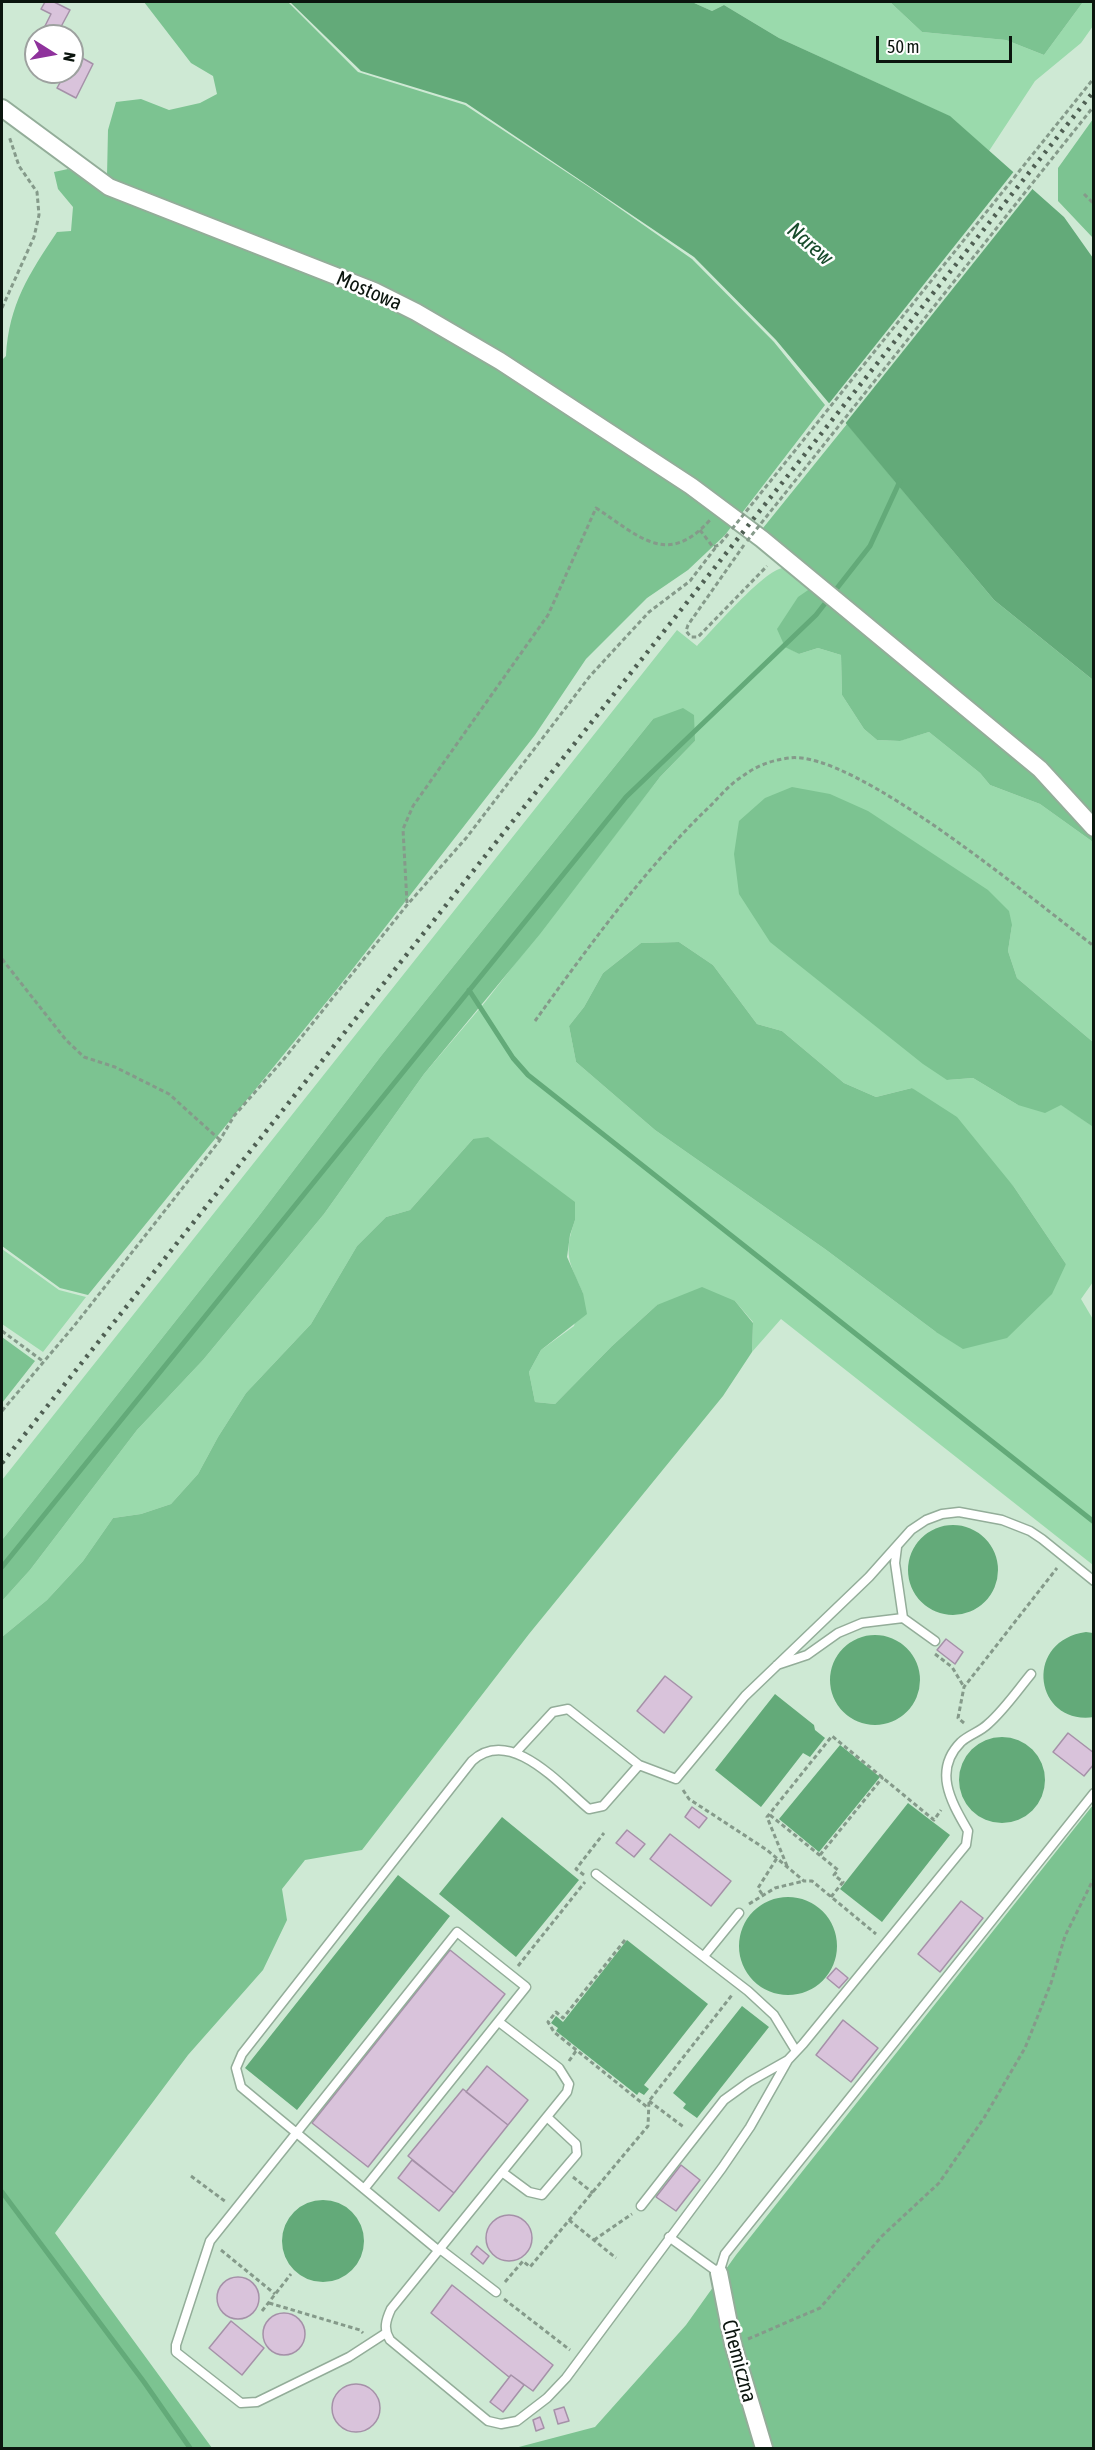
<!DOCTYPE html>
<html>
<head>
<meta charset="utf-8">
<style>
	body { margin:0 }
	#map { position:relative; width:1095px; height:2450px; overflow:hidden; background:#cee9d4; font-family:"Asap Condensed",sans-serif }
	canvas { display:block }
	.frame { position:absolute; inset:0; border:3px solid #0b150e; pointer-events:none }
	.north { position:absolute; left:24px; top:24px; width:60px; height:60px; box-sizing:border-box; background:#fff; border:2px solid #9da19f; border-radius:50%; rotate:101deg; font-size:16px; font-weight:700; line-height:24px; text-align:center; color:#0b150e }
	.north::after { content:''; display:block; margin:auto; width:21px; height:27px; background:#8f329c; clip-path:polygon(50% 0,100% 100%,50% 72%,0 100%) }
	.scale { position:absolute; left:876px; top:36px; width:136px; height:27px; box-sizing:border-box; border:3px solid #0b150e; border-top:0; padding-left:8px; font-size:18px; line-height:21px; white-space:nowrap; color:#0b150e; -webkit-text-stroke:4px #fff; paint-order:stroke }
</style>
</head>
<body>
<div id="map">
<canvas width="1095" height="2450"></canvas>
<div class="frame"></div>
<div class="north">N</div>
<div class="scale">50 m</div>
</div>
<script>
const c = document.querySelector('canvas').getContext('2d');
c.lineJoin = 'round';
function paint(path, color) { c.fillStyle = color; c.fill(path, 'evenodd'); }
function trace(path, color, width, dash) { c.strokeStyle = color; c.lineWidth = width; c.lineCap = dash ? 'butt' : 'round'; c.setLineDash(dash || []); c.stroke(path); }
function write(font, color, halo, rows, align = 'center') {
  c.font = font + ' "Asap Condensed",sans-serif'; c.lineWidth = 5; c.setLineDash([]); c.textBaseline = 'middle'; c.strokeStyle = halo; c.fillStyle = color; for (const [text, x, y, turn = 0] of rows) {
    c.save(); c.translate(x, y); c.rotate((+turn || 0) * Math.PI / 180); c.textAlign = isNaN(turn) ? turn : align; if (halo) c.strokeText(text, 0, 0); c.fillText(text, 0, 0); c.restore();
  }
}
paint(new Path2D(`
	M 692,2 L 890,2 L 922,32 L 1006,40 L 1044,55 L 1083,2 L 1093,2 L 1093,26 L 1081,43 L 1035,81 L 989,151 L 949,116 L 779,38 L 724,5 L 712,11 Z
	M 783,568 L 793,572 L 812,587 L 778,628 L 785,646 L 799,654 L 818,648 L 841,655 L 842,695 L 864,729 L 877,740 L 899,741 L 929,732 L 980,773 L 990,785 L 1040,804 L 1093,842 L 1093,1042 L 1017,978 L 1008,951 L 1012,925 L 947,1080 L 973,1078 L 1018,1105 L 1061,1104 L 1093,1127 L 1093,1282 L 1081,1299 L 1094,1321 L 1093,1565 L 781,1319 L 752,1352 L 753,1322 L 735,1301 L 657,1305 L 612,1346 L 555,1404 L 535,1402 L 529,1372 L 541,1350 L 574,1326 L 583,1293 C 569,1262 563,1254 575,1220 L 473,1139 L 410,1210 L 386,1217 L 357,1246 L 311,1324 L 246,1393 L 218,1437 L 198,1474 L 171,1504 L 141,1514 L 113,1518 L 83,1561 L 47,1600 L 2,1637 L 2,1601 L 30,1570 L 137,1430 L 203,1360 L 324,1214 L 424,1074 L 486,1001 L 660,777 L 695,741 L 653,719 L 381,1056 L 258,1217 L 2,1540 L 2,1480 L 677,630 L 697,646 C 713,630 764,570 783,568 ZM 679,942 L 713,965 L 757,1024 L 782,1031 L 844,1083 L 876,1097 L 912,1088 L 1014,1187 L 1066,1264 L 936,1332 L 825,1249 L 655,1130 L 576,1062 L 569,1026 L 584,1007 L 603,973 L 641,943 Z
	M 2,1249 L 59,1290 L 86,1297 L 43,1352 L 2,1324 Z`), '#9adaac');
paint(new Path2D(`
	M 144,2 L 288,2 L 358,72 L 465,105 L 592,189 L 692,259 L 774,342 L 825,405 L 725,535 L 688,570 L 647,598 L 586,659 L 535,735 L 337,989 L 88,1295 L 60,1288 L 2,1246 L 2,360 L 6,356 C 9,304 29,274 57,232 L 71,231 L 73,207 L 58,189 L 54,172 L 68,169 L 92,183 L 107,176 L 108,130 L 116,102 L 141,99 L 169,110 L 200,103 L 217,94 L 213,76 L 191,63 Z
	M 890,2 L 1083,2 L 1044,55 L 1006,40 L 922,32 Z
	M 1093,119 L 1094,238 L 1093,238 L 1058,201 L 1058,168 Z
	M 847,424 L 994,600 L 1093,680 L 1093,842 L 1040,804 L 990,785 L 980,773 L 929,732 L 900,741 L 877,740 L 864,729 L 842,695 L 841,655 L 818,648 L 799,654 L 785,647 L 777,629 L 798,597 L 814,586 L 813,573 L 763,528 Z
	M 683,708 L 694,715 L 695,741 L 660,777 L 540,934 L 424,1074 L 324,1214 L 203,1360 L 137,1430 L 30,1570 L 2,1601 L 2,1540 L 258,1217 L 381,1056 L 653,719 Z
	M 792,787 L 830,794 L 868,811 L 988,890 L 1009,911 L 1012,925 L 1008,951 L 1017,978 L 1093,1042 L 1093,1127 L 1061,1105 L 1045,1113 L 1018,1105 L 973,1078 L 947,1080 L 923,1064 L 770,942 L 739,894 L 734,854 L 739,821 L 765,798 Z
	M 679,942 L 713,965 L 757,1024 L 782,1031 L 844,1083 L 876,1097 L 912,1088 L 957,1117 L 1014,1187 L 1066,1264 L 1052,1294 L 1007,1338 L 963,1349 L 936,1332 L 825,1249 L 655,1130 L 576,1062 L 569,1026 L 584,1007 L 603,973 L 641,943 Z
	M 488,1137 L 575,1202 L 575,1220 L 570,1235 L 567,1257 L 583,1293 L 587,1314 L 541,1350 L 529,1372 L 535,1402 L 555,1404 L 612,1346 L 657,1305 L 702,1287 L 735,1301 L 753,1323 L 752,1352 L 723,1396 L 529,1634 L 362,1850 L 305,1860 L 282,1889 L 287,1920 L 263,1970 L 188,2055 L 55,2233 L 212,2448 L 2,2448 L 2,1637 L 47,1600 L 83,1561 L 113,1518 L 141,1514 L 171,1504 L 198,1474 L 218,1437 L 246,1393 L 311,1324 L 357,1246 L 386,1217 L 410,1210 L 473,1139 Z
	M 2,1337 L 35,1361 L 2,1403 Z
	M 1093,1805 L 1093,2448 L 515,2448 L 595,2427 L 686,2325 L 736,2255 Z`), '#7cc391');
paint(new Path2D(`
	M 290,2 L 692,2 L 712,11 L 724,5 L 779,38 L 950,116 L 1064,217 L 1093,258 L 1093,680 L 994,600 L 776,340 L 694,257 L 466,103 L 361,71 Z
	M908 1570a45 45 0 1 1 90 0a45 45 0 1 1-90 0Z
	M 1086,1632 L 1093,1633 L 1094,1717 C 1035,1726 1022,1641 1086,1632 Z
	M830 1680a45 45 0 1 1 90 0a45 45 0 1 1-90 0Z
	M 775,1694 L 814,1725 L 815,1730 L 825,1738 L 810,1757 L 803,1753 L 761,1807 L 715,1770 Z
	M959 1780a43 43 0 1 1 86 0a43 43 0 1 1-86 0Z
	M 840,1745 L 880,1777 L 819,1852 L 779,1819 Z
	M 908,1803 L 950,1835 L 882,1922 L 840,1889 Z
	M 502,1817 L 579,1880 L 516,1957 L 439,1894 Z
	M 398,1875 L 450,1916 L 297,2110 L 245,2068 Z
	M739 1946a49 49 0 1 1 98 0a49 49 0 1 1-98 0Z
	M 627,1940 L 708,2004 L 644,2085 L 649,2089 L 644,2095 L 639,2092 L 637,2095 L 556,2031 L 558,2028 L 551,2023 L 556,2016 L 563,2022 Z
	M 742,2006 L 769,2027 L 697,2118 L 683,2108 L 686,2104 L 673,2093 Z
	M282 2241a41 41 0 1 1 82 0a41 41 0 1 1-82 0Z`), '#63aa79');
paint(new Path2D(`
	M 1015,170 L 1034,187 L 844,425 L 827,406 Z`), '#cee9d4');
trace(new Path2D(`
	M 469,990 L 513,1058 L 528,1075 L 1094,1522
	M 2,1567 L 626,797 L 816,615 L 870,546 L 900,481
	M 2,2192 L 144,2382 L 190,2448`), '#63aa79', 5);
const building = new Path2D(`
	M 45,2 L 54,2 L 70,10 L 56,36 L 40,36 L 51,14 L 41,9 Z
	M 75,54 L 93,64 L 76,98 L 57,88 L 66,72 L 72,72 L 72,61 Z
	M 946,1639 L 963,1652 L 955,1664 L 937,1650 Z
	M 665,1676 L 692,1697 L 664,1733 L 637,1711 Z
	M 1068,1733 L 1094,1753 L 1094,1764 L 1084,1776 L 1053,1752 Z
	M 692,1807 L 707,1818 L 699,1828 L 685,1817 Z
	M 627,1830 L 645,1844 L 634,1857 L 616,1843 Z
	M 670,1834 L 731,1881 L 711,1906 L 650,1859 Z
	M 961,1901 L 983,1918 L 940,1972 L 918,1954 Z
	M 450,1950 L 505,1994 L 368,2167 L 312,2123 Z
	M 836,1968 L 848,1978 L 839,1988 L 827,1978 Z
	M 843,2020 L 878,2048 L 851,2082 L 816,2055 Z
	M 487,2066 L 528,2100 L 508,2125 L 466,2092 Z
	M 463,2089 L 508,2125 L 454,2193 L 408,2156 Z
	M 412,2160 L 454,2193 L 439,2211 L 398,2178 Z
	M 681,2165 L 700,2180 L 676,2211 L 656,2197 Z
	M486 2238a23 23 0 1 1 46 0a23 23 0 1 1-46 0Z
	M 477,2246 L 489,2256 L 483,2264 L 471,2254 Z
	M217 2298a21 21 0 1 1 42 0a21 21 0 1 1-42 0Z
	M 452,2285 L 553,2365 L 533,2391 L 511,2375 L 509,2377 L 431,2313 Z
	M263 2334a21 21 0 1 1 42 0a21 21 0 1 1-42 0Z
	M 231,2321 L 264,2348 L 242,2375 L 209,2348 Z
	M 511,2375 L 524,2385 L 503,2412 L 490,2402 Z
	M332 2408a24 24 0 1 1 48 0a24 24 0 1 1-48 0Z
	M 564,2407 L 569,2421 L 558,2424 L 554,2410 Z
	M 540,2417 L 544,2428 L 536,2431 L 533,2420 Z`);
paint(building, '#d9c3db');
trace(building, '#a591a8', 1.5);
const lane = new Path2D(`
	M 897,1547 L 895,1563 L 903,1618 L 935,1641
	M 777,1665 L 807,1655 L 838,1633 L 862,1623 L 903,1618
	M 517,1751 L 553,1712 L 568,1709 L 639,1765
	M 596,1874 L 748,1991 L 774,2015 L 796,2051
	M 704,1956 L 739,1913
	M 499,2022 L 559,2068 L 569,2084 L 567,2092 L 391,2309 C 386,2320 383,2329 390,2340 L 488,2421 L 501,2424 L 517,2421 L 547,2398 L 566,2378 L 722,2168 L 750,2127 L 788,2060
	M 502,2172 L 529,2192 L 542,2195 L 577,2154 L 576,2144 L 547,2117
	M 364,2189 L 526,1987 L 457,1932 L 210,2241 L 176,2345 L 176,2352 L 241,2403 L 257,2402 L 349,2357 L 386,2333
	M 641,2206 L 724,2100 L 749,2082 L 788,2060 L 803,2044 L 966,1845 L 968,1831 C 952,1803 932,1771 961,1742 C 970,1734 980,1732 988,1724 C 1004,1710 1017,1691 1031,1674
	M 669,2237 L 719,2273 L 725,2254 L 1094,1793
	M 440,2249 L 496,2292
	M 439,2251 L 241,2087 L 236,2068 L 242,2054 L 472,1761 C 510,1726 559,1784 589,1809 L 603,1806 L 639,1765 L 676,1779 L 745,1696 L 869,1577 L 911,1530 L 926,1520 L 942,1514 L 959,1512 L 1002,1520 L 1030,1531 L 1042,1539 L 1094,1581`);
const street = new Path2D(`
	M 2,108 L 109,187 L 374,291 L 416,312 L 500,361 L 691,486 L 762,539 L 1040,769 L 1094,828
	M 719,2273 L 733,2344 L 764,2448`);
trace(lane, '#93ad99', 11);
trace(street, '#93ad99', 20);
trace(new Path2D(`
	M 1084,194 L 1094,204
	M 2,308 L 34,237 L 39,215 L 37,192 L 19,166 L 9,136
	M 700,530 L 713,547 L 719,545 L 729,533
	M 744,545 L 688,625 L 686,631 L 691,637 L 698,637 L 767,566
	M 407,903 L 403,829 L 413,806 L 548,615 L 596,508 C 639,536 667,568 710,520
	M 2,959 L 66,1040 L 84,1057 L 115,1067 L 169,1094 L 220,1140
	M 535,1021 C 586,950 644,870 706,810 C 718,799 729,784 743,776 C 756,766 772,760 789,758 C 854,749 1036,903 1094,946
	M 2,1331 L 44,1362
	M 2,1411 L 74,1326 L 174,1199 L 220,1140 L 234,1116 L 284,1059 L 407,905 L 467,837 L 590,676 L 649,612 L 690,581 L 716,547
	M 935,1654 L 952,1667 L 964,1687
	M 964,1723 L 958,1718 L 964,1687 L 1057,1568
	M 683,1790 L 689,1799 L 767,1850 L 804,1881 L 812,1881 L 876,1934
	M 770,1815 L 838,1870 L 834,1875 L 843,1882 L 831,1897
	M 820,1855 L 883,1777
	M 787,1866 L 767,1817 L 832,1736 L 934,1820 L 941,1810
	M 584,1875 L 576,1869 L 604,1833
	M 762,1894 L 758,1888 L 777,1858
	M 749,1904 L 775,1888 L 804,1881
	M 625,1940 L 563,2018 L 556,2012 L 548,2022 L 554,2032 L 647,2107
	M 518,1966 L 585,1882
	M 569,2061 L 576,2051
	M 649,2101 L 685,2128
	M 191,2176 L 226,2202
	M 573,2177 L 593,2193
	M 569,2220 L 616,2258
	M 594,2240 L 632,2214
	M 221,2250 L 275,2294
	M 505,2282 L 523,2261 L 530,2267 L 648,2126 L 649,2101 L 732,1995
	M 504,2299 L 570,2350
	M 269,2303 L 360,2330 L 363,2333
	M 262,2311 L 291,2274
	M 748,2339 L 820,2308 L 882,2236 L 939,2183 L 984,2118 L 1025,2048 L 1051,1983 L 1065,1936 L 1094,1878`), '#859a8a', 3, [4.5, 3]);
trace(lane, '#fff', 8);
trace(street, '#fff', 16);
trace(new Path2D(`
	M 2,1463 L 1094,91`), '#4f5f53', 4.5, [3, 6]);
trace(new Path2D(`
	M 732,529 L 1094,78
	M 747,541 L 1094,106`), '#859a8a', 3, [4.5, 3]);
write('21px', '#0b150e', '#fff', [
	["Mostowa",369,291,23],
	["Chemiczna",739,2361,75]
]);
write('italic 22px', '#184c2c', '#fff', [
	["Narew",810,244,41]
]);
</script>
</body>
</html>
